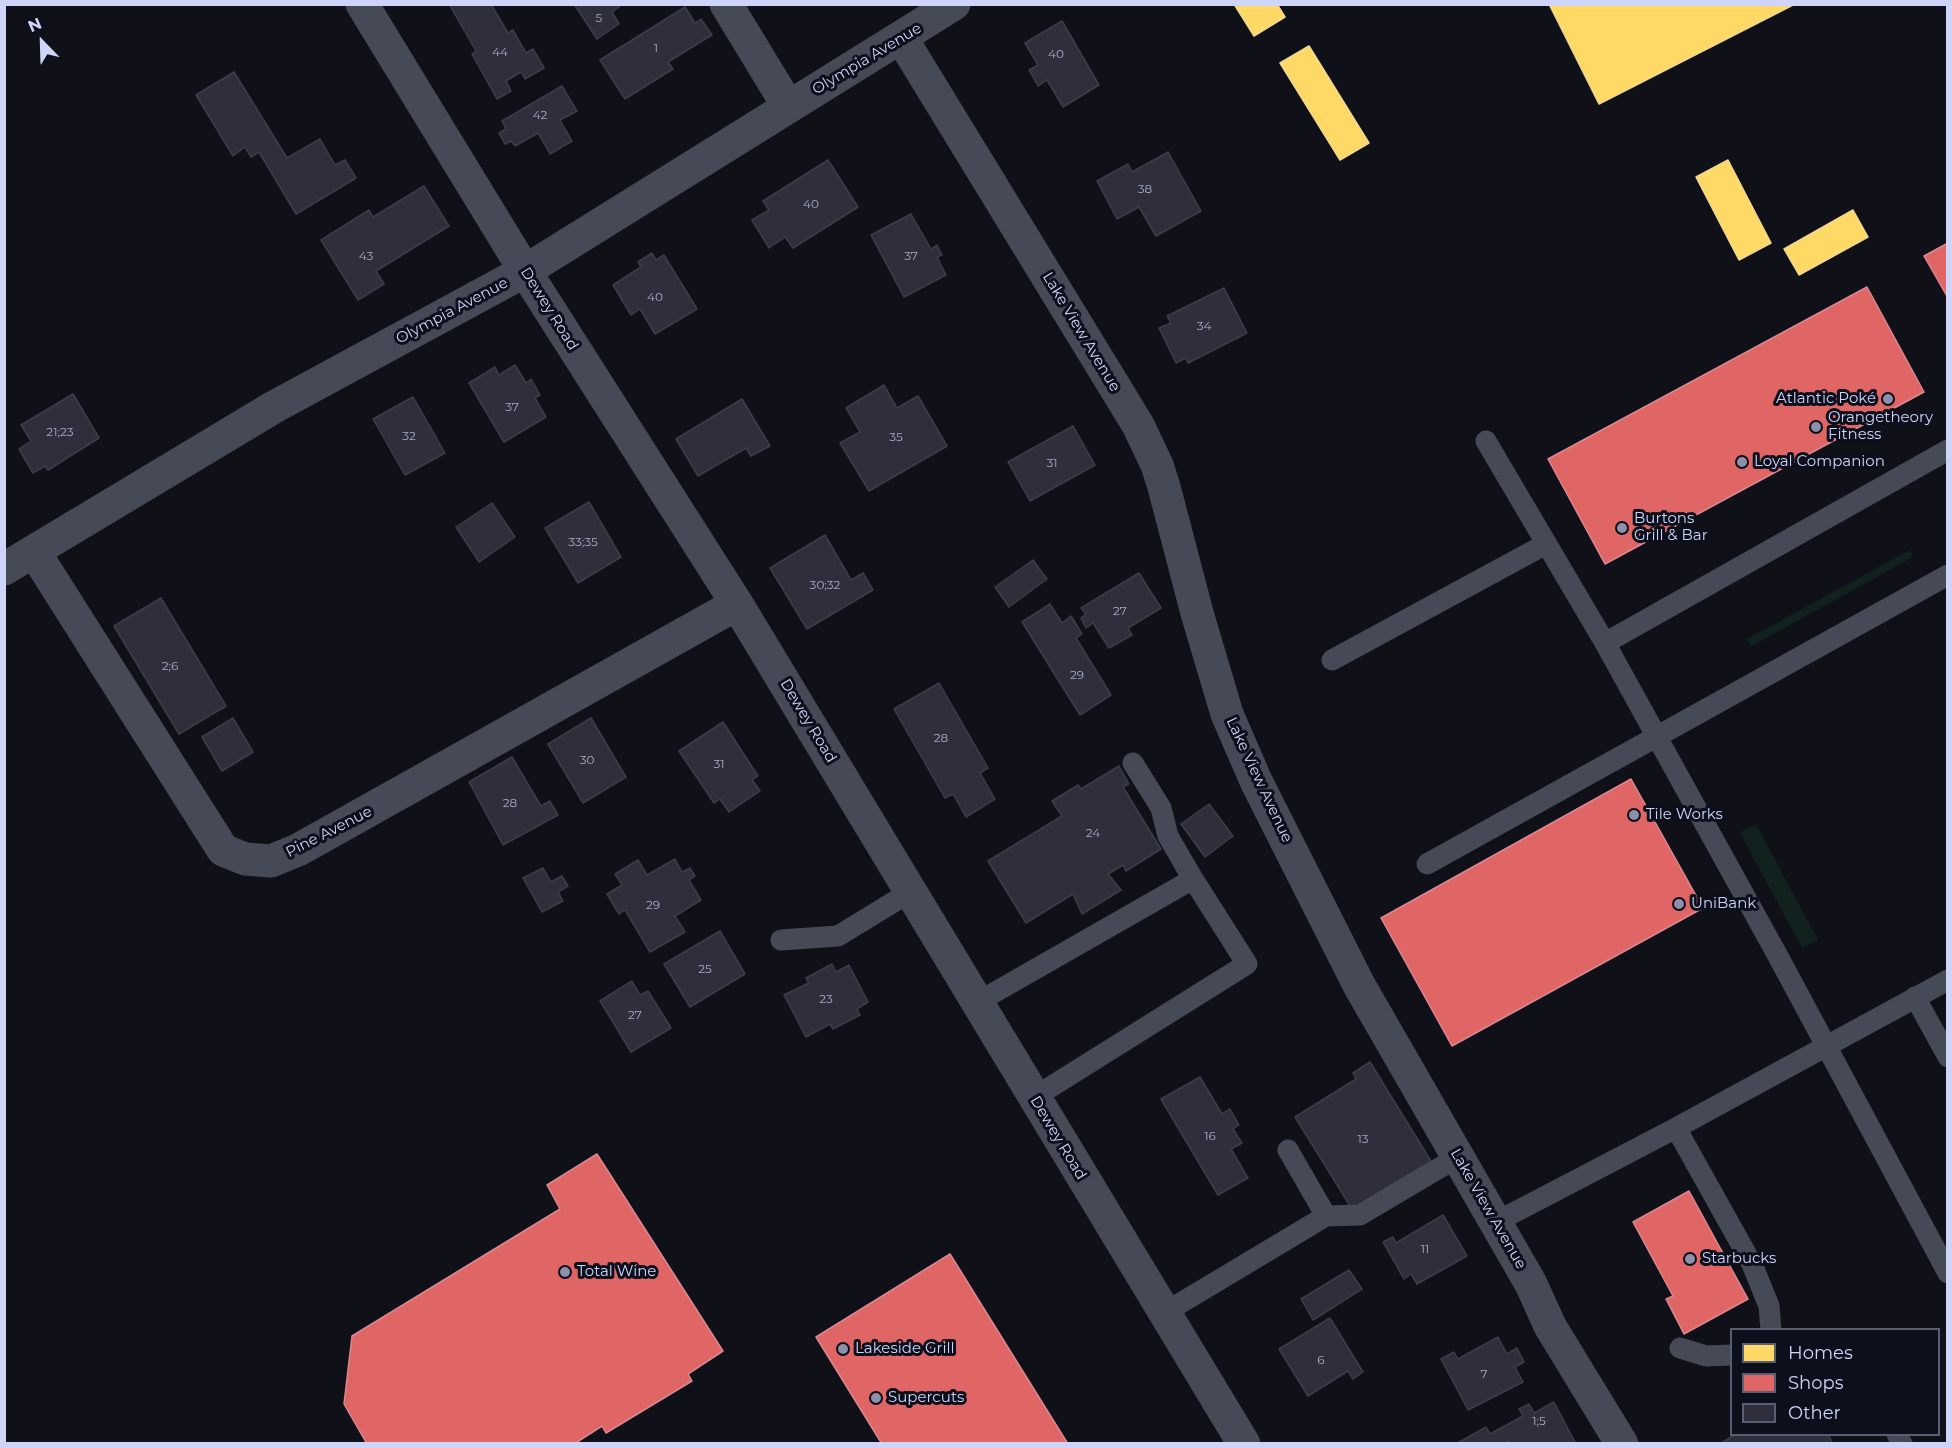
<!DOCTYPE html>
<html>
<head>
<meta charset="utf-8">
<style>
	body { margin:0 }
	#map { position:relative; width:1952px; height:1448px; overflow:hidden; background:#101118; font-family:Montserrat,sans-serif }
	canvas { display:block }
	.frame { position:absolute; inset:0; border:6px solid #ced5f9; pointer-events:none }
	.legend { position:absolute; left:1730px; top:1328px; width:210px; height:108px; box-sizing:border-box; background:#0d0f1b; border:2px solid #5a5e74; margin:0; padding:8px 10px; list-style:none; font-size:18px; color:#ced5f9 }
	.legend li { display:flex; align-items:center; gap:12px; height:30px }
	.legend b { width:30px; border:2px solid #5a5e74 }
	.north { position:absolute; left:12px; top:12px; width:60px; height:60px; -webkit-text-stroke:4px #0d0f1b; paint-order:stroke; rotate:337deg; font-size:16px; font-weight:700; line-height:24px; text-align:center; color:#ced5f9 }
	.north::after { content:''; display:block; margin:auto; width:21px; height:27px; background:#ced5f9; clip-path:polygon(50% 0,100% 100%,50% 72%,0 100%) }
</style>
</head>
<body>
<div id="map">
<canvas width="1952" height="1448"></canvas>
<div class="frame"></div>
<ul class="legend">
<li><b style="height:16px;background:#ffd966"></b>Homes</li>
<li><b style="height:16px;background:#e06666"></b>Shops</li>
<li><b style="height:16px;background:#2e2f3a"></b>Other</li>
</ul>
<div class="north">N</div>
</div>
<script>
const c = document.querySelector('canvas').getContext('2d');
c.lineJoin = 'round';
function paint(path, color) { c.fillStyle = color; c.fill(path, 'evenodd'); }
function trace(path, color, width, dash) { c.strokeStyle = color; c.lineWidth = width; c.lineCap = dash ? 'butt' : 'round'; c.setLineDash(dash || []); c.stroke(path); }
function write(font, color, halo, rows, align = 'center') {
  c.font = font + ' Montserrat,sans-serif'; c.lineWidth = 6; c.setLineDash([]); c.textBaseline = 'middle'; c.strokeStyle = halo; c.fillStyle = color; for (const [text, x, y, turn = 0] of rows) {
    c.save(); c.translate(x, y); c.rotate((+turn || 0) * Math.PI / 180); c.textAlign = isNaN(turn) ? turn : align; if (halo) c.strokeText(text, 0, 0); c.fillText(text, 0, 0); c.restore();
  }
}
paint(new Path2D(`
	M 1910,550 L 1913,557 L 1750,647 L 1747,639 Z
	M 1756,824 L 1818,940 L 1802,948 L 1740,833 Z`), '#11211d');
const homes = new Path2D(`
	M 1234,4 L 1277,4 L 1285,17 L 1254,36 Z
	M 1549,4 L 1795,4 L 1599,104 Z
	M 1309,46 L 1369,143 L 1340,160 L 1280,63 Z
	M 1728,160 L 1771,243 L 1739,260 L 1696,177 Z
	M 1853,210 L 1868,237 L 1799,275 L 1784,249 Z`);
paint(homes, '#ffd966');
trace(homes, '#f0d892', 1.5);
const shops = new Path2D(`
	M 1948,243 L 1948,298 L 1924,256 Z
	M 1867,287 L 1924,392 L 1605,564 L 1548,459 Z
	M 1631,779 L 1703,908 L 1452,1046 L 1381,918 Z
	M 597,1154 L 723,1351 L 688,1374 L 692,1381 L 606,1433 L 602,1426 L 574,1444 L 367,1444 L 344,1404 L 352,1336 L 560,1209 L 547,1185 Z
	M 1689,1191 L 1748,1299 L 1684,1334 L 1666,1299 L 1673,1296 L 1633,1222 Z
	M 950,1254 L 1068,1444 L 882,1444 L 816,1337 Z`);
paint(shops, '#e06666');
trace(shops, '#db8792', 1.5);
const building = new Path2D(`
	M 449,4 L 491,4 L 508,33 L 513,30 L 526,53 L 533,49 L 544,68 L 525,79 L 521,72 L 506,81 L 511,91 L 497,99 L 472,54 L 476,51 Z
	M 574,4 L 623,4 L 612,12 L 619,24 L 597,39 Z
	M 685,7 L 695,23 L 701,19 L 712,35 L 668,62 L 673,69 L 625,99 L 600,60 Z
	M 1062,21 L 1099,85 L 1063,107 L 1047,80 L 1038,86 L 1029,70 L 1038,65 L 1025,43 Z
	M 234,72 L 287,158 L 320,139 L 335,165 L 345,160 L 356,178 L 296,214 L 259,152 L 251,157 L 245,147 L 233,156 L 196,95 Z
	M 562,86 L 577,111 L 560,120 L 572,141 L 550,154 L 538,133 L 515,146 L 511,141 L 505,144 L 499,133 L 506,129 L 502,121 Z
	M 1168,152 L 1201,211 L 1156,236 L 1139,207 L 1117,219 L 1097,181 L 1128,164 L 1132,172 Z
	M 828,160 L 858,207 L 793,248 L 785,237 L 769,248 L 752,220 L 769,210 L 763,201 Z
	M 424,186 L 449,226 L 376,271 L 384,284 L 358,300 L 321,240 L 369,210 L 373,217 Z
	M 911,214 L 931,249 L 937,245 L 942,255 L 937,257 L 946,275 L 904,297 L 871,235 Z
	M 652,253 L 656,260 L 664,255 L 697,309 L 655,334 L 640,309 L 631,315 L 613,285 L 641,267 L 638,262 Z
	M 1224,288 L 1247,333 L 1188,363 L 1186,358 L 1176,363 L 1159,328 L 1171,323 L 1167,316 Z
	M 515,365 L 526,383 L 531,379 L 540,395 L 535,398 L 546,417 L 504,442 L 469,383 L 495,367 L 499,375 Z
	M 884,385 L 897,408 L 918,396 L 947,446 L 869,491 L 840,443 L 860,432 L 846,408 Z
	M 73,394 L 99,438 L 48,470 L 45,466 L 33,473 L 19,449 L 31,441 L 21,425 Z
	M 413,397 L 445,453 L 405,475 L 373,419 Z
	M 742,399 L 770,446 L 751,456 L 746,448 L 698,476 L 676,439 Z
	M 1073,426 L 1095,465 L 1030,501 L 1008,462 Z
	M 589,502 L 621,557 L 578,583 L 545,528 Z
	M 492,503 L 515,537 L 479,562 L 456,527 Z
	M 825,535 L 851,580 L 863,573 L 873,590 L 807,629 L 770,568 Z
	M 1033,560 L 1047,579 L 1009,607 L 995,587 Z
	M 1139,573 L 1161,608 L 1128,628 L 1132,635 L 1109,648 L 1093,623 L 1086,628 L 1081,618 L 1086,614 L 1081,608 Z
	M 161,598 L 226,706 L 179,734 L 114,626 Z
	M 1050,604 L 1062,623 L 1071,616 L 1082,634 L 1076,638 L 1111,695 L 1080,715 L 1022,622 Z
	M 939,683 L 988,768 L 980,773 L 995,799 L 966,817 L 953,794 L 945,798 L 894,709 Z
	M 233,718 L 253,752 L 222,771 L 202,737 Z
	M 591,718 L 626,777 L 583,803 L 548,744 Z
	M 723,722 L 758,776 L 752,780 L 760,791 L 729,812 L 720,799 L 714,803 L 679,751 Z
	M 512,757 L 541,806 L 550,801 L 558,815 L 503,845 L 469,782 Z
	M 1119,766 L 1129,784 L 1123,787 L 1161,849 L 1126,871 L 1123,865 L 1108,874 L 1121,890 L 1082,914 L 1073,894 L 1026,923 L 988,861 L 1062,816 L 1052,801 L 1078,785 L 1081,789 Z
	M 1209,804 L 1233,836 L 1205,857 L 1181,824 Z
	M 675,859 L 682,872 L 690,868 L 695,876 L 689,880 L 701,900 L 675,916 L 685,932 L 650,952 L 625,910 L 619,914 L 607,894 L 622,885 L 615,874 L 638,860 L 647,875 Z
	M 543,868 L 551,882 L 562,876 L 568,886 L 558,892 L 563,901 L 542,912 L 523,878 Z
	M 720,931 L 745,974 L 690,1007 L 664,964 Z
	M 832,964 L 836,972 L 849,965 L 868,1002 L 857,1009 L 860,1015 L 833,1029 L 830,1024 L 806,1037 L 784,995 L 809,983 L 806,978 Z
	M 632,981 L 640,995 L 648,991 L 671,1028 L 631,1052 L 600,1001 Z
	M 1370,1062 L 1431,1161 L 1352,1209 L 1295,1117 L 1356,1079 L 1353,1073 Z
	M 1200,1077 L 1222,1114 L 1230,1109 L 1239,1125 L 1233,1129 L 1242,1143 L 1231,1149 L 1248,1178 L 1218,1195 L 1161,1099 Z
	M 1443,1215 L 1467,1256 L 1417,1284 L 1411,1274 L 1404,1279 L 1383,1242 L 1393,1237 L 1396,1243 Z
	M 1349,1270 L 1362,1289 L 1313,1320 L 1301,1299 Z
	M 1330,1318 L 1363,1372 L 1353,1379 L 1348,1371 L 1308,1396 L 1279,1349 Z
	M 1498,1337 L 1507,1354 L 1517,1348 L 1524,1362 L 1515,1367 L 1523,1382 L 1468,1410 L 1441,1359 L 1454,1352 L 1458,1359 Z
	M 1554,1402 L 1576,1444 L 1509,1444 L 1508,1441 L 1504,1444 L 1456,1444 L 1486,1427 L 1490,1434 L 1523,1416 L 1519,1409 L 1529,1404 L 1534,1413 Z
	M 1736,1434 L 1828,1434 L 1833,1444 L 1720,1444 Z`);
paint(building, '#2e2f3a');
trace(building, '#3b3d4b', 1.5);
trace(new Path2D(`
	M 1486,441 L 1605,643 L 1779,958 L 1948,1273
	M 1605,643 L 1948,450
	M 1332,660 L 1546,544
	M 1133,763 L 1161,808 L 1168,836 L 1193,879
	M 1427,864 L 1948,575
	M 781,940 L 838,936 L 910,892
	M 1915,997 L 1948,1057
	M 976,1003 L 1193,879 L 1247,964 L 1033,1098
	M 1676,1128 L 1752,1264 L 1769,1306 L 1771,1330
	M 1288,1150 L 1326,1216
	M 1496,1222 L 1676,1128 L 1948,980
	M 1164,1313 L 1326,1216 L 1360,1215 L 1458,1157
	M 1680,1348 L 1706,1356 L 1732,1355
	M 1897,1434 L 1902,1444`), '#464a57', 21);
trace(new Path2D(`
	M 362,4 L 525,271 L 737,604 L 1244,1444
	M 726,4 L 788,106
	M 902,39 L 1138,425 L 1157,465 L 1164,487 L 1197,613 L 1227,714 L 1256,781 L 1359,985 L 1531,1284 L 1550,1326 L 1622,1444
	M 35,553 L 223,850 L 245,859 L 271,861 L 298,850 L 737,604
	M 4,569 L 274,407 L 525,271 L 954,4`), '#464a57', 33);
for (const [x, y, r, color] of [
	[1888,399,6,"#8c90aa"],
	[1816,427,6,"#8c90aa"],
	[1742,462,6,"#8c90aa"],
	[1622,528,6,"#8c90aa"],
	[1634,815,6,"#8c90aa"],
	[1679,904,6,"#8c90aa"],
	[1690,1259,6,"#8c90aa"],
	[565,1272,6,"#8c90aa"],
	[843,1349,6,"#8c90aa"],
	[876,1398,6,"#8c90aa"]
]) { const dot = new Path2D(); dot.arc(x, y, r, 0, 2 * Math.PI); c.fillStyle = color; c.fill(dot); trace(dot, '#0d0f1b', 2); }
write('12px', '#a6acc9', null, [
	["5",599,18],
	["1",656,48],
	["44",500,52],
	["40",1056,54],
	["42",540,115],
	["38",1145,189],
	["40",811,204],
	["43",366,256],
	["37",911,256],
	["40",655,297],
	["34",1204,326],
	["37",512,407],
	["21;23",60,432],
	["32",409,436],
	["35",896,437],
	["31",1052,463],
	["33;35",583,542],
	["30;32",825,585],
	["27",1120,611],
	["2;6",170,666],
	["29",1077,675],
	["28",941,738],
	["30",587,760],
	["31",719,764],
	["28",510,803],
	["24",1093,833],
	["29",653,905],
	["25",705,969],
	["23",826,999],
	["27",635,1015],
	["16",1210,1136],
	["13",1363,1139],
	["11",1425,1249],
	["6",1321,1360],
	["7",1484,1374],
	["1;5",1539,1421]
]);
write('15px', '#ced5f9', '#0d0f1b', [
	["Olympia Avenue",867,59,-31],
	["Dewey Road",549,309,58],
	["Olympia Avenue",452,311,-28],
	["Lake View Avenue",1081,332,59],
	["Dewey Road",808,721,59],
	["Lake View Avenue",1259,780,65],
	["Pine Avenue",329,832,-27],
	["Dewey Road",1058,1138,59],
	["Lake View Avenue",1488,1209,60]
]);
write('15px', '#ced5f9', '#0d0f1b', [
	["Atlantic Poké",1876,399,"right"],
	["Orangetheory",1828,418],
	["Fitness",1828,435],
	["Loyal Companion",1754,462],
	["Burtons",1634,519],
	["Grill & Bar",1634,536],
	["Tile Works",1646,815],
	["UniBank",1691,904],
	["Starbucks",1702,1259],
	["Total Wine",577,1272],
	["Lakeside Grill",855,1349],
	["Supercuts",888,1398]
], 'left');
</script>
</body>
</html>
